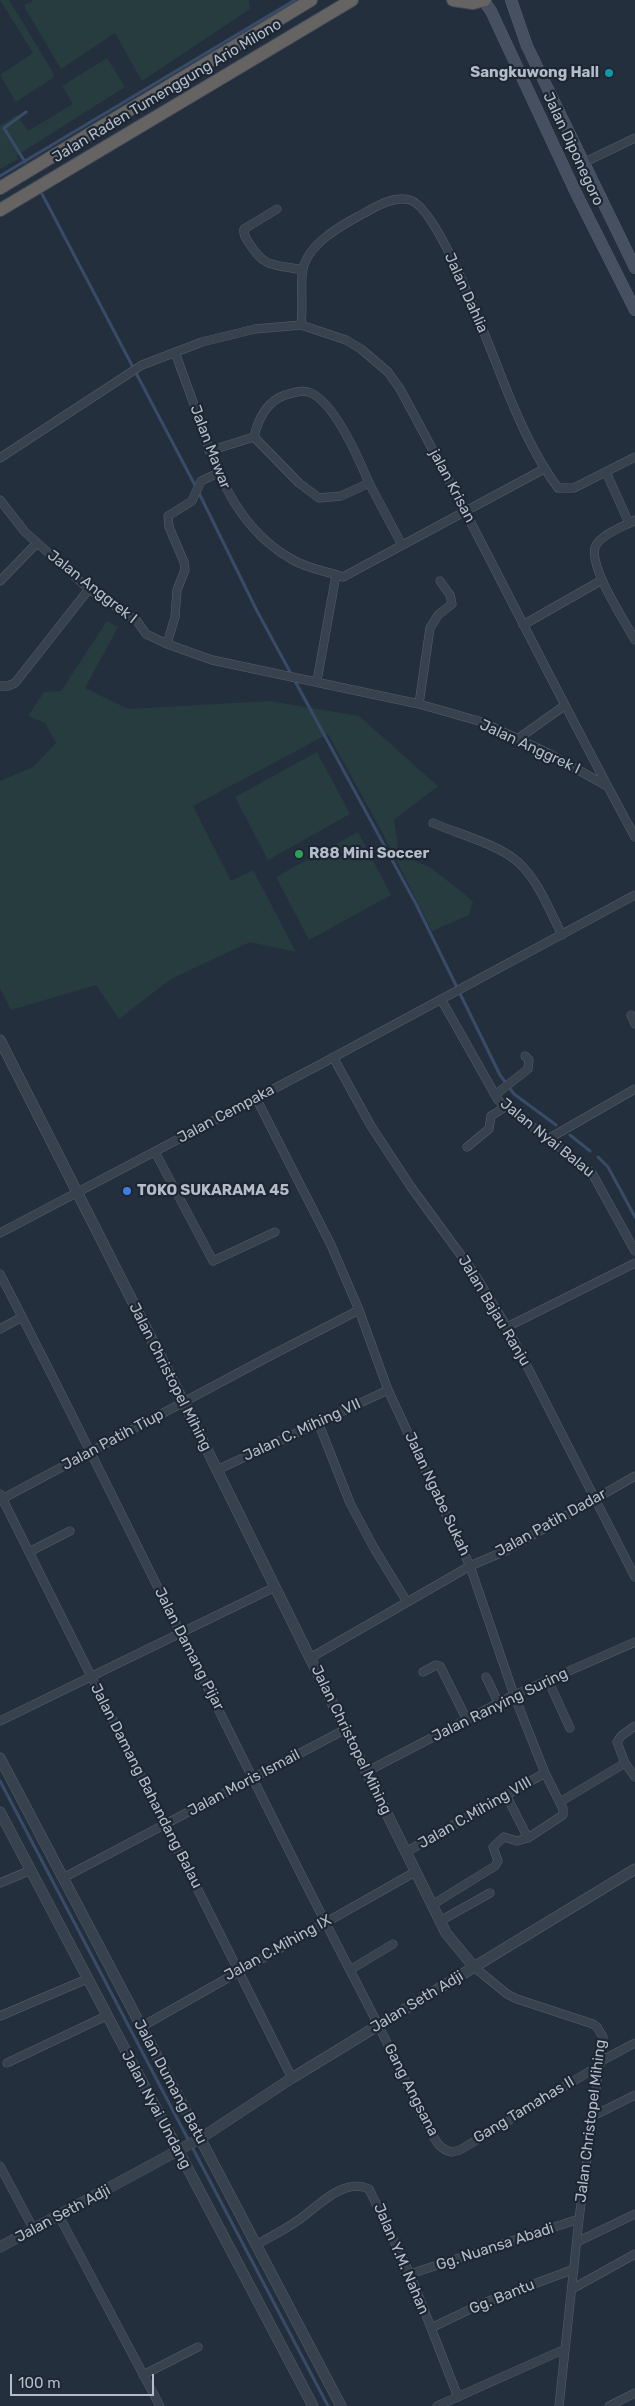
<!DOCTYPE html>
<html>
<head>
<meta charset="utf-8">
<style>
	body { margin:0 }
	#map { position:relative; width:635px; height:2406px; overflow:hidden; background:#242f3e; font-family:Rubik,sans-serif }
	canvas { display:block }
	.scale { position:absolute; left:10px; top:2374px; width:144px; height:22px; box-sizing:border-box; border:2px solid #b4bcc9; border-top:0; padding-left:6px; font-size:15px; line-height:18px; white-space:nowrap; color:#b4bcc9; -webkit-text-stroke:4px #1d2633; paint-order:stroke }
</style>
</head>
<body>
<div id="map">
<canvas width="635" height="2406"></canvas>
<div class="scale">100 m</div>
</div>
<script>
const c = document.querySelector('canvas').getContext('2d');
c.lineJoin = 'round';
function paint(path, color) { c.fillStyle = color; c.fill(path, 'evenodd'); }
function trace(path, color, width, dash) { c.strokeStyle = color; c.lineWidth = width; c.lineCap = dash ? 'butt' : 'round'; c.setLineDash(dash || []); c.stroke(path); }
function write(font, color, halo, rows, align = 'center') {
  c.font = font + ' Rubik,sans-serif'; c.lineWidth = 4.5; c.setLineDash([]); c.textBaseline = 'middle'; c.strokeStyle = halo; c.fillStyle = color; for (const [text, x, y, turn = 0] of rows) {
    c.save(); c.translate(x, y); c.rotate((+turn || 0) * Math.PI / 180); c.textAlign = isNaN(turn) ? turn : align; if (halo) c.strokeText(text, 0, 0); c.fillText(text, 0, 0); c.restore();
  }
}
paint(new Path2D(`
	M 0,0 L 9,0 L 54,74 L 53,78 L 16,102 L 0,75 L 33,53 Z
	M 32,0 L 249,0 L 250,9 L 142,81 L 115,33 L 61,69 L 25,8 L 25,4 L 32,2 Z
	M 107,58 L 125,87 L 16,156 L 18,159 L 0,169 L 0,126 L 17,115 L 28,131 L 73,104 L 62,86 Z
	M 107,621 L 118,627 L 85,688 L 128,709 L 269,701 L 359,716 L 438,786 L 394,820 L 399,855 L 430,867 L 473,901 L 469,915 L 432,931 L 383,834 L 328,734 L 193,806 L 231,881 L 253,870 L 296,952 L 250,942 L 171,979 L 119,1019 L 96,985 L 11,1010 L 0,988 L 0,781 L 33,767 L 56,743 L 45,723 L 28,716 L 44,692 L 61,691 Z
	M 317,752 L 350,814 L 268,860 L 235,797 Z
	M 358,832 L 391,895 L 309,940 L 276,877 Z`), '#263c3f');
trace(new Path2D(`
	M 25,162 L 4,128 L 26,112
	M 0,176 L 295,0
	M 41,192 L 198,491 L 257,611 L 416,904 L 500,1075 L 514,1094 L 556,1125
	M 570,1135 L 590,1151
	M 598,1157 L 608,1167 L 635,1217
	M 0,1781 L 328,2406`), '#394c67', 3);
const minor = new Path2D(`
	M 585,162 L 635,138
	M 277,209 L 244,229 C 243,235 246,238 249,243 C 265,269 274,264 303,270
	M 301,325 C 303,308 301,292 302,276 C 303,248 335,229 357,217 C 372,209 392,195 410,200 C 442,209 497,370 513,405 C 525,434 539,462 558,488 L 574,488 L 635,457
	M 175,352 C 184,378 194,403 202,428 C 220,481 241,531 293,560 C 309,569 326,571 343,577 L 544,469
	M 254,437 C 258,419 266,402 285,395 C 293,393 302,389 311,393 C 335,404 359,459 369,483
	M 209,451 L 254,437 L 299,483 L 319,498 L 341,496 L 369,483 L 402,545
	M 0,458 L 142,365 L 202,342 L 255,329 L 301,325 L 346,340 L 361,349 L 388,372 L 400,389 C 481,537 554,689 635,837
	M 606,472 L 629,523
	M 0,500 L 25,532 L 89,589 L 137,621 L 146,634 L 167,644 L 212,660 L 419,704 L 482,722 L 546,752 L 607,786
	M 635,520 C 623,527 604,533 596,545 C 586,563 625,622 635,640
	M 0,581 L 37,543
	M 523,625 L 602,580
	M 167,644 L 175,617 L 177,590 L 185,570 L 184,562 L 169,527 L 168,516 L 192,501 L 201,481 L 218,473
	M 317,681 L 336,575
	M 0,686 L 8,686 L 15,683 L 89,589
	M 419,704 L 430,628 L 438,615 L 452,604 L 450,595 L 440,581
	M 519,738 L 564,706
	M 433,823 C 458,834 498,844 518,862 C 538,880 550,911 562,935
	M 441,999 L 498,1100 L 592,1173 L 635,1251
	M 631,1015 L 635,1024
	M 333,1057 L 371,1126 L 411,1187 L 474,1273 L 507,1327 L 635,1577
	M 495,1095 L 528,1069 L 529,1060 L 525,1056
	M 256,1098 L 331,1245 L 359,1310 L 388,1390 L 470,1566 L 514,1695 L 545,1773 L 563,1809 L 563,1815 L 528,1838 L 506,1795
	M 548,1139 L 635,1089
	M 467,1147 L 489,1129 L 491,1116 L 505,1107
	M 155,1152 L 213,1261 L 275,1232
	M 0,1233 L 321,1064 L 635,895
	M 0,1274 C 125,1515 241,1762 367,2003 C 383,2034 398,2065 413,2097 C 421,2113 428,2131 439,2145 C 443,2149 447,2151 452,2152 L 460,2150 L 600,2065
	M 507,1327 L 635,1263
	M 0,1329 L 22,1317
	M 318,1422 L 350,1503 L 374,1548 L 407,1602
	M 217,1470 L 388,1390
	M 0,1494 L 292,2078
	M 0,1500 L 268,1357 L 359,1310
	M 29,1552 L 70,1531
	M 310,1658 L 470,1566 L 505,1551 L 635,1476
	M 423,1672 L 436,1665 L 440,1666 L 467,1720
	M 486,1677 L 499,1704
	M 548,1680 L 570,1728
	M 0,1721 L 275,1587
	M 625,1763 L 617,1742 L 621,1736 L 635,1726
	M 366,1772 L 514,1695 L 635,1642
	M 560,1802 L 625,1763 L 635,1777
	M 406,1852 L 545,1773
	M 63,1878 L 346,1729
	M 0,1883 L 31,1870
	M 432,1905 L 495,1866 L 498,1861 L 493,1847 L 504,1837 L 517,1841 L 528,1838
	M 440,1921 L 490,1893
	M 474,1967 L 507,1994 L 517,1999 L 593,2024 L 597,2027 L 603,2037 L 579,2219 L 559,2406
	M 350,1970 L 393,1944
	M 0,2016 L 87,1979
	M 141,2027 L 415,1872
	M 601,2061 L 635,2043
	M 7,2063 L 106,2016
	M 593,2116 L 635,2095
	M 0,2166 L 34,2230
	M 59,2216 L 160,2406
	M 577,2242 L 635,2214
	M 256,2245 C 270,2237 284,2230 297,2221 C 317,2208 342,2177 369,2189 L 410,2274 L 458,2397
	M 410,2274 L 579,2219
	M 572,2289 L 635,2254
	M 431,2328 L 481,2304 L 574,2269
	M 143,2375 L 198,2347
	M 437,2406 L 565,2349
	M 609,2406 L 635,2393`);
const tertiary = new Path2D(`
	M 0,1040 L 184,1403 L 446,1933 L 474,1967
	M 0,1758 L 341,2406
	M 0,1812 L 313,2406
	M 0,2247 L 201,2138 L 292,2078 L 635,1869`);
const secondary = new Path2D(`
	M 511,0 L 527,46 L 635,268
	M 484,1 L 491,11 L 576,193 L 635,310`);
const trunk = new Path2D(`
	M 453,0 L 473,3 L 485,0
	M 0,188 L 311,0
	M 0,210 L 352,0`);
trace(minor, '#565f6c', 9);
trace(tertiary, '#565f6c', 11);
trace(secondary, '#565f6c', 12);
trace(trunk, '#434c59', 14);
trace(minor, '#38414e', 8);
trace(tertiary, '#38414e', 10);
trace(secondary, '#465061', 11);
trace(trunk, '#656462', 12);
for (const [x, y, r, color] of [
	[609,73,5,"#0f9aa8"],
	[299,854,5,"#2e9e5b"],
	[127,1191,5,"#3f7fe0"]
]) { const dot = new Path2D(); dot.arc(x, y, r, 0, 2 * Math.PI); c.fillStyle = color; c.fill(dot); trace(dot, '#1d2633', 2); }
write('bold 15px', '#b4bcc9', '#1d2633', [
	["Sangkuwong Hall",599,73,"right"],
	["R88 Mini Soccer",309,854],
	["TOKO SUKARAMA 45",137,1191]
], 'left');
write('15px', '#b4bcc9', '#1d2633', [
	["Jalan Raden Tumenggung Ario Milono",167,91,-31],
	["Jalan Diponegoro",573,149,65],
	["Jalan Dahlia",466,293,66],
	["Jalan Mawar",210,447,69],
	["jalan Krisan",452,486,62],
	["Jalan Anggrek I",92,587,38],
	["Jalan Anggrek I",530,747,25],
	["Jalan Cempaka",226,1114,-28],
	["Jalan Nyai Balau",547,1138,39],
	["Jalan Bajau Ranju",494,1311,59],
	["Jalan Christopel Mihing",170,1377,63],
	["Jalan C. Mihing VII",302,1430,-25],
	["Jalan Patih Tiup",113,1440,-28],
	["Jalan Ngabe Sukah",437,1494,65],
	["Jalan Patih Dadar",551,1523,-29],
	["Jalan Damang Pijar",189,1649,63],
	["Jalan Ranying Suring",500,1705,-26],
	["Jalan Christopel Mihing",351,1740,64],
	["Jalan Moris Ismail",244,1783,-28],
	["Jalan Damang Bahandang Balau",146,1786,63],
	["Jalan C.Mihing VIII",475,1813,-30],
	["Jalan C.Mihing IX",278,1948,-29],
	["Jalan Seth Adji",417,2002,-31],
	["Jalan Dumang Batu",170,2082,62],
	["Gang Angsana",411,2090,63],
	["Jalan Nyai Undang",156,2110,62],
	["Gang Tamahas II",524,2110,-31],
	["Jalan Christopel Mihing",591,2121,-83],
	["Jalan Seth Adji",63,2214,-28],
	["Gg. Nuansa Abadi",495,2247,-18],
	["Jalan Y.M. Nahan",401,2259,67],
	["Gg. Bantu",502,2297,-22]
]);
</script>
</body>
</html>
